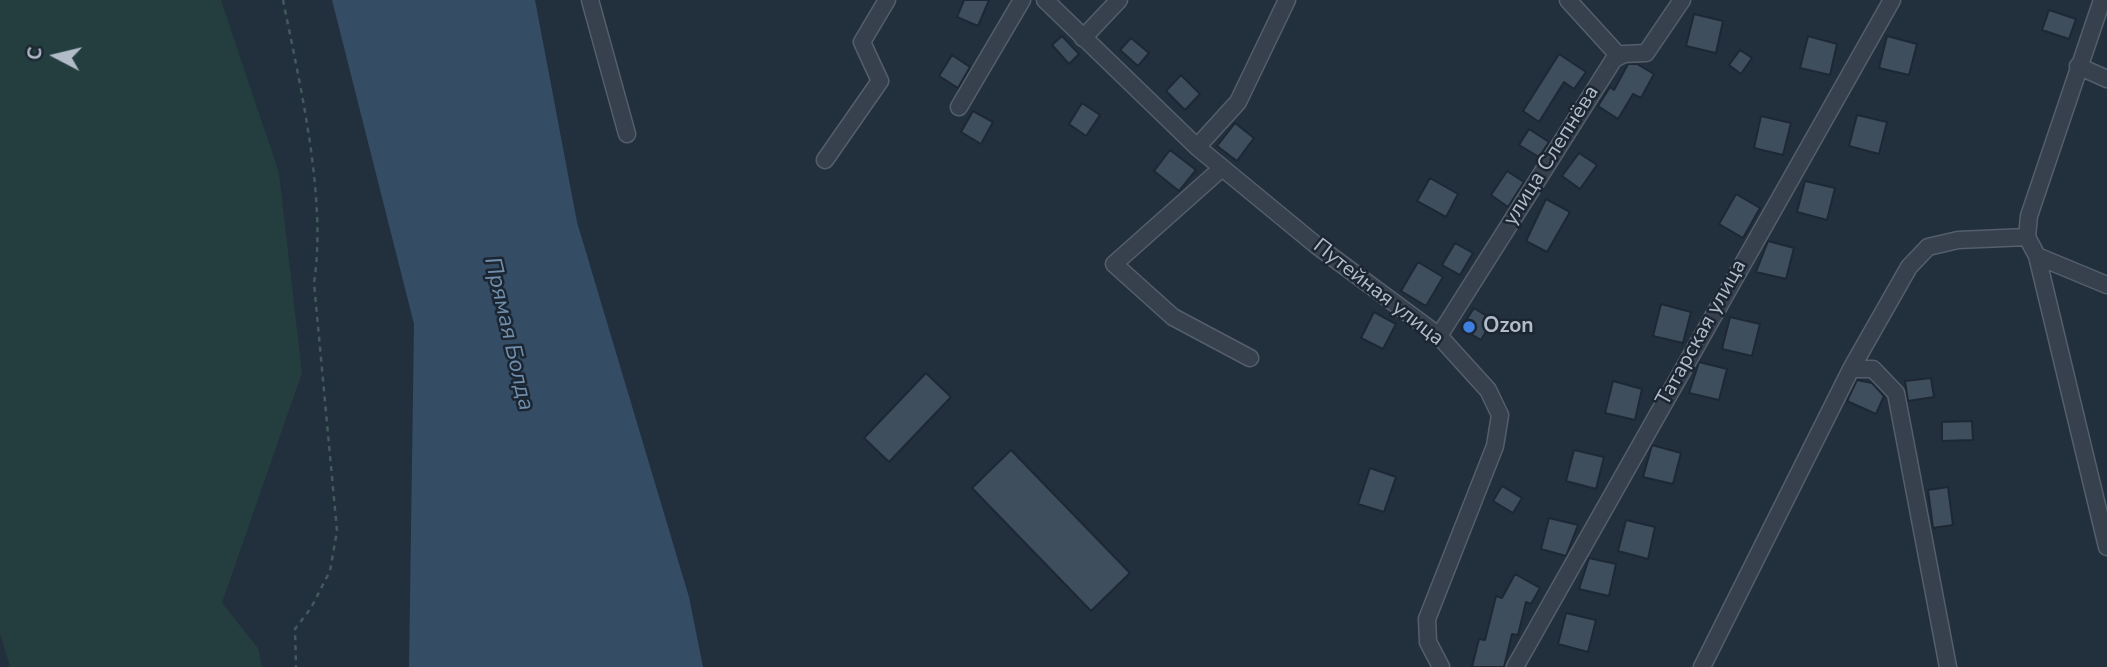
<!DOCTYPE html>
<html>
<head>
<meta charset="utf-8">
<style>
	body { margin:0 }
	#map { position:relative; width:2107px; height:667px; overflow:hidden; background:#222f3d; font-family:"Nunito Sans",sans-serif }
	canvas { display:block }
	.north { position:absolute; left:21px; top:21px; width:70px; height:70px; -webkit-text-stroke:5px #1b2632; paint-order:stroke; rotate:277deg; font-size:19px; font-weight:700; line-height:28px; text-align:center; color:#b2bcc8 }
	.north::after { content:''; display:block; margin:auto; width:24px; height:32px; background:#b2bcc8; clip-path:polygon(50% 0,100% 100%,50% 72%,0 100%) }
</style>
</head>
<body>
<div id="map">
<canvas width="2107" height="667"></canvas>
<div class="north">С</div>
</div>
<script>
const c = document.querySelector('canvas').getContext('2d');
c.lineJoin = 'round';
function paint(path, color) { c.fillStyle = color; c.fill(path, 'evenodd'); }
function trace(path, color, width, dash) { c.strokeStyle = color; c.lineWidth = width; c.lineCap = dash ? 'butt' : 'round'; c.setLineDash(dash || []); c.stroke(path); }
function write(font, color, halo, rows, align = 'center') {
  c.font = font + ' "Nunito Sans",sans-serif'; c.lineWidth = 5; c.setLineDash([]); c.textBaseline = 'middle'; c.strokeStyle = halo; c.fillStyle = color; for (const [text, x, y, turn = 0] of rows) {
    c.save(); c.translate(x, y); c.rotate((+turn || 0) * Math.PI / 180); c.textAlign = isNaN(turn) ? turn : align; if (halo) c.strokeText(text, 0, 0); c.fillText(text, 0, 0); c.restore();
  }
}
paint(new Path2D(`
	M 0,0 L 221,0 L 279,173 L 302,373 L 222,603 L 258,648 L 262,667 L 10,667 L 0,633 Z`), '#243d3e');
paint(new Path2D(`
	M 332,0 L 535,0 L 577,222 L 689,597 L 703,667 L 409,667 L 414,324 Z`), '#354c65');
const building = new Path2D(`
	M 964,0 L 989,0 L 978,26 L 957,17 Z
	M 2049,10 L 2076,19 L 2069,39 L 2042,30 Z
	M 1694,14 L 1723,21 L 1716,53 L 1686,46 Z
	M 1062,36 L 1079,54 L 1069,64 L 1052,45 Z
	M 1808,36 L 1837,44 L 1830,75 L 1800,68 Z
	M 1887,36 L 1917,44 L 1909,75 L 1879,68 Z
	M 1131,38 L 1149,53 L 1138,66 L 1120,50 Z
	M 1740,50 L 1752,58 L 1741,74 L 1729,65 Z
	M 1559,54 L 1586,72 L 1574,89 L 1564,82 L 1539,122 L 1523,111 Z
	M 952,55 L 970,67 L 958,88 L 939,76 Z
	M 1628,64 L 1637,64 L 1654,74 L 1641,98 L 1633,94 L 1618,119 L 1598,106 L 1610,87 L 1614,90 Z
	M 1181,75 L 1200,94 L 1185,110 L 1166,91 Z
	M 1082,103 L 1100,115 L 1086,136 L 1069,124 Z
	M 973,111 L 993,122 L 981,144 L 961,132 Z
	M 1857,115 L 1887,122 L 1879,154 L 1849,146 Z
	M 1761,116 L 1791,123 L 1783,155 L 1754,148 Z
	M 1235,123 L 1254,138 L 1237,161 L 1217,146 Z
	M 1529,129 L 1549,142 L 1539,157 L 1519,145 Z
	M 1170,150 L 1196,170 L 1179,191 L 1154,171 Z
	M 1579,153 L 1597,165 L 1580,189 L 1562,176 Z
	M 1507,171 L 1524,182 L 1508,207 L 1491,195 Z
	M 1430,178 L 1458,194 L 1446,217 L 1417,201 Z
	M 1805,181 L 1835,188 L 1827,220 L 1797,212 Z
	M 1736,194 L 1760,208 L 1743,238 L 1719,224 Z
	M 1546,199 L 1570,212 L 1547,252 L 1526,241 Z
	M 1768,241 L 1794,248 L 1786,279 L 1756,272 Z
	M 1455,243 L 1473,253 L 1460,275 L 1442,265 Z
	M 1418,262 L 1443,277 L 1426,306 L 1401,291 Z
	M 1661,304 L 1691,312 L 1683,343 L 1653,336 Z
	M 1474,308 L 1493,320 L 1481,340 L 1461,328 Z
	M 1374,312 L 1396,324 L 1383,349 L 1361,338 Z
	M 1730,317 L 1760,324 L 1752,356 L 1722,349 Z
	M 1699,362 L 1727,369 L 1719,400 L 1689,393 Z
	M 926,373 L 951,397 L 889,462 L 864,438 Z
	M 1931,378 L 1934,397 L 1908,401 L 1905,381 Z
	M 1857,380 L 1872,383 L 1884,396 L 1876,414 L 1847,401 Z
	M 1613,381 L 1642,389 L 1635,420 L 1605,413 Z
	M 1972,421 L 1973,440 L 1942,441 L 1942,422 Z
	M 1652,445 L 1681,453 L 1673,484 L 1643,477 Z
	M 1011,450 L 1130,573 L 1091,611 L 972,488 Z
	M 1574,450 L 1604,457 L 1596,489 L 1566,481 Z
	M 1370,468 L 1396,477 L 1384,512 L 1358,504 Z
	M 1502,486 L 1522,498 L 1513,513 L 1493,501 Z
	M 1948,487 L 1953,525 L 1933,528 L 1928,490 Z
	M 1549,518 L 1578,525 L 1566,556 L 1541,549 Z
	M 1626,520 L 1655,527 L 1648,559 L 1618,551 Z
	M 1589,558 L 1616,564 L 1609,596 L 1579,589 Z
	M 1515,574 L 1540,588 L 1531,604 L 1526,602 L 1518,635 L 1512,634 L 1504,667 L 1472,667 L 1479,639 L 1485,640 L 1496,596 L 1502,598 Z
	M 1566,613 L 1596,620 L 1588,652 L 1558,644 Z`);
paint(building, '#3e4e5c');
trace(building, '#1d2834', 2);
const street = new Path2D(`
	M 590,0 L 627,134
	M 1045,0 L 1197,147 L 1316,245 L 1439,336 L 1488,390 L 1500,415 L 1495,446 L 1427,619 L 1428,642 L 1441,667
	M 1568,0 L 1619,56
	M 2102,0 L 2029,216 L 2027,237 L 2037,256 L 2107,547
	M 1083,38 L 1119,0
	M 2078,66 L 2107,79
	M 959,107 L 1022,0
	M 1197,147 L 1238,102 L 1287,0
	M 825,160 L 880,81 L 862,42 L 887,0
	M 1222,168 L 1114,264 L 1173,317 L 1250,358
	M 2037,256 L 2107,285
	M 1439,336 L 1614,59 L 1624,54 L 1646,53 L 1682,0
	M 1851,369 L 1873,369 L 1896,393 L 1948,667
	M 1515,667 L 1892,0
	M 1702,667 L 1851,369 L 1909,267 L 1928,247 L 1958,240 L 2027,237`);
trace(street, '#545f6b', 19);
trace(new Path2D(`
	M 283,0 C 300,85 327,198 314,283 L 337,531 L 330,571 L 311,608 L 295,629 L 296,667`), '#425a5b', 2.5, [5, 5]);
trace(street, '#36414d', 16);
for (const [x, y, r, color] of [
	[1469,327,7,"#3f7fe0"]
]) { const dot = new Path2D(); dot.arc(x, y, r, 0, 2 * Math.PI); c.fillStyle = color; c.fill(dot); trace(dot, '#1b2632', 2.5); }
write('21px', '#b2bcc8', '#1b2632', [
	["улица Слепнёва",1552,156,-58],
	["Путейная улица",1378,293,38],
	["Татарская улица",1702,333,-61]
]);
write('bold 21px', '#b2bcc8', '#1b2632', [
	["Ozon",1483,327]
], 'left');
write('italic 23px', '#718fad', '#1b2632', [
	["Прямая Болда",508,334,77]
]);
</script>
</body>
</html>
